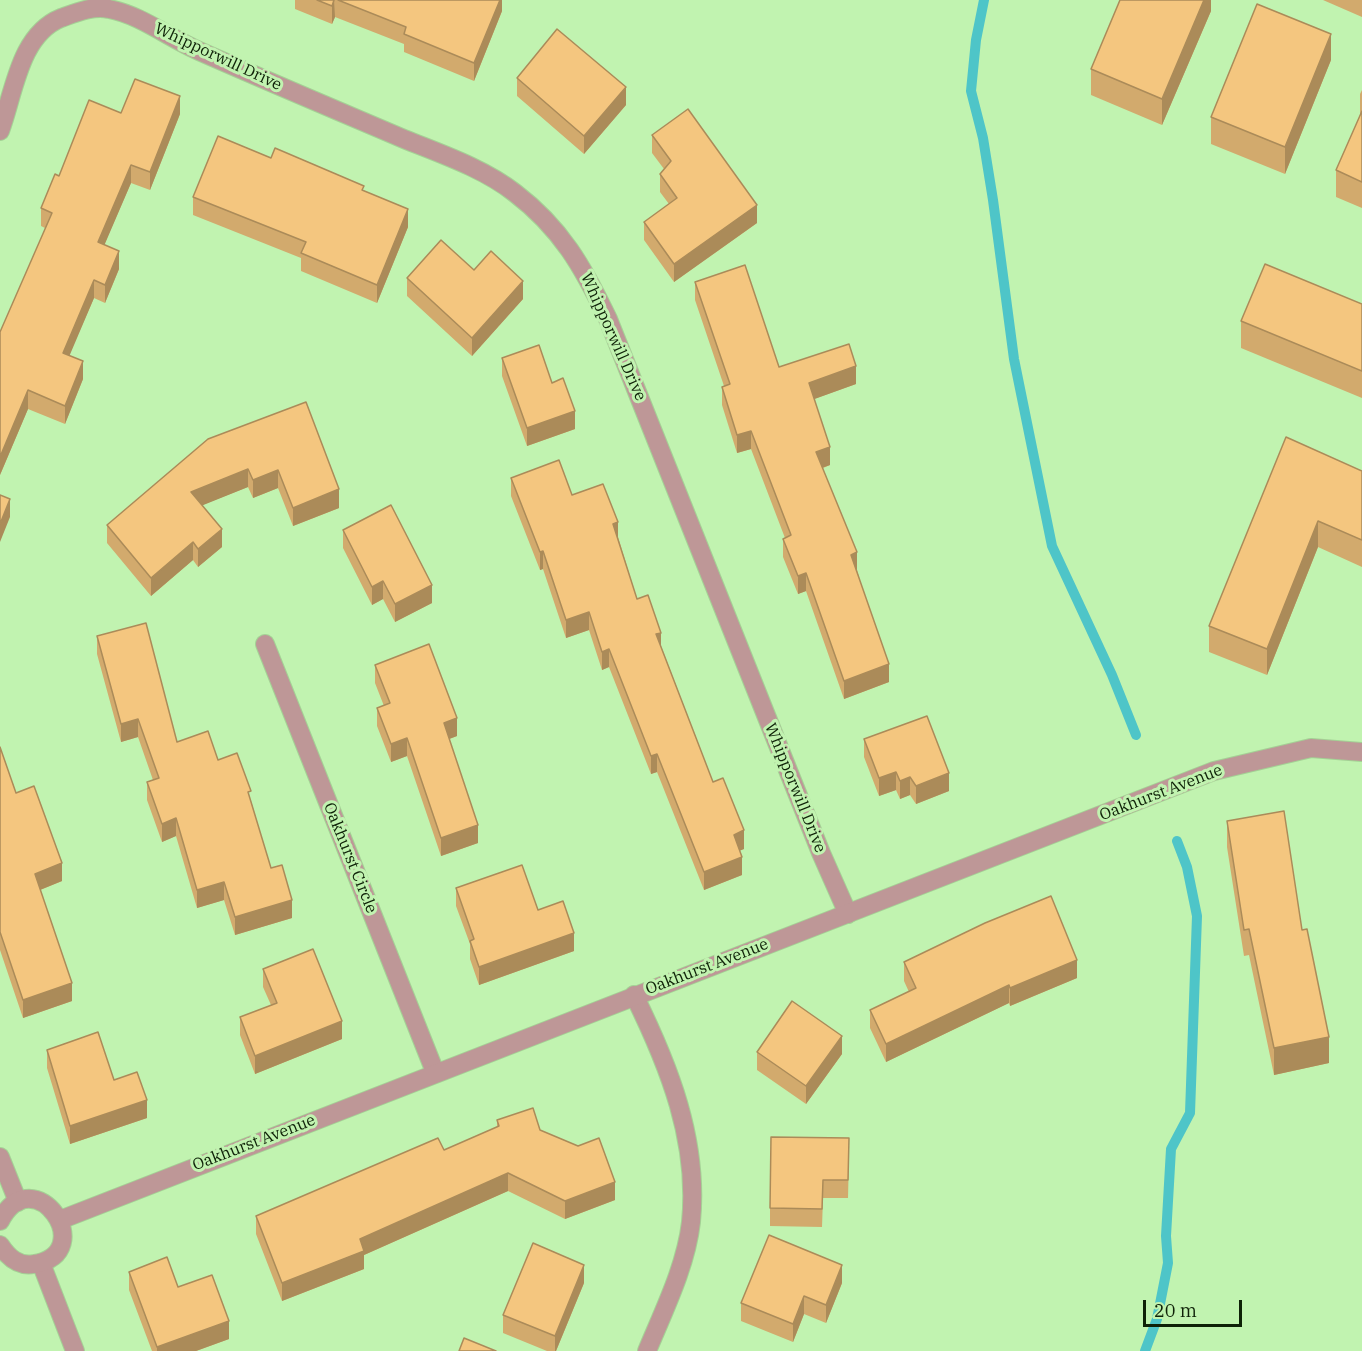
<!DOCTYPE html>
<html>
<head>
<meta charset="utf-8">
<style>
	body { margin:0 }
	#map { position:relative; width:1362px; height:1351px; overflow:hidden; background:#c1f3b0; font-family:"IBM Plex Serif",serif }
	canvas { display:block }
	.scale { position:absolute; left:1143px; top:1300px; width:99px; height:27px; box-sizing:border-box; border:3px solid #0e2107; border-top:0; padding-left:8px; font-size:18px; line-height:21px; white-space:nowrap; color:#0e2107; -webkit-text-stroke:4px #c1f3b0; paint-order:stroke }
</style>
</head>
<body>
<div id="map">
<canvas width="1362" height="1351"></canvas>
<div class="scale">20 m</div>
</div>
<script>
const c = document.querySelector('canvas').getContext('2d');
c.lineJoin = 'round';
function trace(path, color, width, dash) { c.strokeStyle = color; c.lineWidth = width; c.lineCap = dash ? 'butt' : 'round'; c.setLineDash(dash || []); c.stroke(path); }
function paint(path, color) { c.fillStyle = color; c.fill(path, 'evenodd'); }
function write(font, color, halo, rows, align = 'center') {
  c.font = font + ' "IBM Plex Serif",serif'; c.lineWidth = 6; c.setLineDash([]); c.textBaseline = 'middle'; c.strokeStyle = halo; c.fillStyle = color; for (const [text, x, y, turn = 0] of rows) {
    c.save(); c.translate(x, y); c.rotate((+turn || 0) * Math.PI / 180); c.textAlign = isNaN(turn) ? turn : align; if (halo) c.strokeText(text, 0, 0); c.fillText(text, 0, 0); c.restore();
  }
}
trace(new Path2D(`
	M 984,0 L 976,40 L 971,91 L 983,138 L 993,200 L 1014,359 L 1052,546 L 1112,675 L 1136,735
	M 1145,1351 L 1157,1319 L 1168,1263 L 1166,1236 L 1171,1149 L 1190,1113 L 1197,916 L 1187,867 L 1177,841`), '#4ec5c8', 10);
const minor = new Path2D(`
	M 0,131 C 14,94 19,35 61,18 C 75,13 94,5 109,9 C 141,15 169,38 199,51 C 267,81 336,110 404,139 C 441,154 483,168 515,193 C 561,228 583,267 608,319 L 821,853 L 848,914
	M 265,644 L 435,1072
	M 634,995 C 669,1066 699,1141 691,1222 C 686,1266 664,1310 647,1351
	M 0,1157 L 18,1202
	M 41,1263 L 75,1351`);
const tertiary = new Path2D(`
	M 60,1220 L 1214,771 L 1311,748 L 1362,752
	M 0,1221 C 34,1156 101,1253 34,1264 C 18,1267 8,1257 0,1245`);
trace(minor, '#a4d195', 20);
trace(tertiary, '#a4d195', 20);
trace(minor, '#be9797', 18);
trace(tertiary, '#be9797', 18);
paint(new Path2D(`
	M 295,0 L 502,0 L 502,11 L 474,81 L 404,52 L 404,44 L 335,17 L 332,24 L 295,9 Z
	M 1211,0 L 1211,11 L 1162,125 L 1091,95 L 1091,69 Z
	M 1323,0 L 1362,0 L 1362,17 Z
	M 1331,60 L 1285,174 L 1211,144 L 1211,117 Z
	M 517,78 L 626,105 L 584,154 L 517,96 Z
	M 1362,90 L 1362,208 L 1336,197 L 1336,170 L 1360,115 L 1360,94 Z
	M 121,113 L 180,114 L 150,190 L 131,183 L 104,245 L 119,269 L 105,303 L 94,298 L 69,355 L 83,379 L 65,424 L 28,409 L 0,475 L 45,228 L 41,226 L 41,208 L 59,176 Z
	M 652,135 L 757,223 L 674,282 L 644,240 L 644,222 L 669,204 L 660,192 L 660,174 L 664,169 L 652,153 Z
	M 271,158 L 364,191 L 408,227 L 377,303 L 301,271 L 301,258 L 193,215 L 193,197 Z
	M 474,270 L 523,299 L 472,356 L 407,296 L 407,278 Z
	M 695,282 L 779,367 L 856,384 L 814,399 L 830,465 L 823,468 L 857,570 L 889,682 L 844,699 L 806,591 L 798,594 L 783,557 L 783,539 L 785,538 L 751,449 L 737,453 L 722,405 L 722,387 L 724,386 L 695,300 Z
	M 1362,304 L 1362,398 L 1241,348 L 1241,321 Z
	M 502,358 L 552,383 L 575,429 L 527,446 L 502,376 Z
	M 208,439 L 339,489 L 339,508 L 293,526 L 278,488 L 253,498 L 248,487 L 202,505 L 222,547 L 198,567 L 193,560 L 151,596 L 107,543 L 107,525 Z
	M 1362,471 L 1362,567 L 1318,547 L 1267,675 L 1209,652 L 1209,626 Z
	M 511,478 L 572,495 L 618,537 L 637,599 L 661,646 L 713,782 L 744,849 L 740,850 L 742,875 L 704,890 L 657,772 L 651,774 L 609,667 L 602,670 L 589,630 L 566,638 L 543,569 L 540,570 L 511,496 Z
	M 343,530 L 432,603 L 395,622 L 383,599 L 372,605 L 343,548 Z
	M 97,636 L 177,742 L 218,760 L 251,801 L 271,868 L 292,918 L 235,935 L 224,900 L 197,908 L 176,836 L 162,842 L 147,800 L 147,782 L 153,780 L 138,737 L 121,742 L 97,654 Z
	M 375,665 L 457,736 L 449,739 L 478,843 L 441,856 L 407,756 L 391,762 L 377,726 L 377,708 L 384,706 L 375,683 Z
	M 864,739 L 949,791 L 916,804 L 910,795 L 900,799 L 896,790 L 879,796 L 864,757 Z
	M 0,747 L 16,793 L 62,881 L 40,890 L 72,1001 L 23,1018 L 0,950 Z
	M 1227,821 L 1302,930 L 1329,1063 L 1274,1075 L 1249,955 L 1244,956 L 1227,847 Z
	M 456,888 L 538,910 L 574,951 L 479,985 L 470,959 L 470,944 L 456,906 Z
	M 904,962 L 1077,978 L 1010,1006 L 1009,1003 L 886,1062 L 870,1028 L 870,1010 L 909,992 L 904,981 Z
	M 263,969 L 342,1039 L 255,1074 L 240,1035 L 240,1017 L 271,1005 L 263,987 Z
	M 47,1050 L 114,1080 L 147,1118 L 70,1144 L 47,1068 Z
	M 757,1052 L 842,1054 L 806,1104 L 757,1070 Z
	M 497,1120 L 540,1130 L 615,1200 L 565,1219 L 508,1191 L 364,1255 L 364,1269 L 282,1301 L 256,1234 L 256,1216 L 444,1150 L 497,1127 Z
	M 849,1156 L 848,1198 L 823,1198 L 822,1227 L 770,1226 L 770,1208 Z
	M 129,1272 L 178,1287 L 229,1339 L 196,1351 L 152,1351 L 129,1290 Z
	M 584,1283 L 556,1351 L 547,1351 L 503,1333 L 503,1315 Z
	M 842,1283 L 826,1323 L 804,1314 L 793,1342 L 741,1321 L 741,1303 Z`), '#d2aa6d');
paint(new Path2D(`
	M 334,0 L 335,17 L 332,24 L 332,6 Z
	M 500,0 L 502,0 L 502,11 L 474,81 L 474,63 Z
	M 1204,0 L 1211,0 L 1211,11 L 1162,125 L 1162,99 Z
	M 1331,34 L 1331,60 L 1285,174 L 1285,147 Z
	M 626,87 L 626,105 L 584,154 L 584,136 Z
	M 180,96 L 180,114 L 150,190 L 150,172 Z
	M 131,165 L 131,183 L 98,260 L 98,242 Z
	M 757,205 L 757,223 L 674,282 L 674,264 Z
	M 408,209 L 408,227 L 377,303 L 377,285 Z
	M 119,251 L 119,269 L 105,303 L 105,285 Z
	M 94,280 L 94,298 L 63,371 L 63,353 Z
	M 523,281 L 523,299 L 472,356 L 472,338 Z
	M 83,361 L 83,379 L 65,424 L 65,406 Z
	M 856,366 L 856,384 L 809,401 L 809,383 Z
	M 28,390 L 28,409 L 0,475 L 0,457 Z
	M 575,411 L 575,429 L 527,446 L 527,428 Z
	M 751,431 L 751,449 L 737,453 L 737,435 Z
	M 830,447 L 830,465 L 816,470 L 816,452 Z
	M 248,469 L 248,487 L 191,510 L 191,492 Z
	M 278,470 L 278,488 L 253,498 L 253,480 Z
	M 339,489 L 339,508 L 293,526 L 293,508 Z
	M 10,499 L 10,517 L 0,542 L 0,524 Z
	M 1318,521 L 1318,547 L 1267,675 L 1267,649 Z
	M 618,522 L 618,540 L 613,524 Z
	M 222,529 L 222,547 L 198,567 L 198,549 Z
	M 193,542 L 193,560 L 151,596 L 151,578 Z
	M 543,551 L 543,569 L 540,570 L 540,552 Z
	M 857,552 L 857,570 L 851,573 L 851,555 Z
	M 806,573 L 806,591 L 798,594 L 798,576 Z
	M 383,581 L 383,599 L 372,605 L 372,587 Z
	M 432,585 L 432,603 L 395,622 L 395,604 Z
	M 589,612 L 589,630 L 566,638 L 566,620 Z
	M 661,633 L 661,651 L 656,634 Z
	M 609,649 L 609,667 L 602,670 L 602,652 Z
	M 889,664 L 889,682 L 844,699 L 844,681 Z
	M 457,718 L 457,736 L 444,741 L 444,723 Z
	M 138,719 L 138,737 L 121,742 L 121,724 Z
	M 407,738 L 407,756 L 391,762 L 391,744 Z
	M 657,754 L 657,772 L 651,774 L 651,756 Z
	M 896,772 L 896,790 L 879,796 L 879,778 Z
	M 949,773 L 949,791 L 916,804 L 916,786 Z
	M 910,777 L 910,795 L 900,799 L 900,781 Z
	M 176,818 L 176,836 L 162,842 L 162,824 Z
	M 478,825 L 478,843 L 441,856 L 441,838 Z
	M 744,830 L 744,849 L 734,853 L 734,835 Z
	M 742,857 L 742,875 L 704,890 L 704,872 Z
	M 62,863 L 62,881 L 35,892 L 35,874 Z
	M 224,882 L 224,900 L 197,908 L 197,890 Z
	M 292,900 L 292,918 L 235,935 L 235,917 Z
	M 574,933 L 574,951 L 479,985 L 479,967 Z
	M 1077,960 L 1077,978 L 1010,1006 L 1010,988 Z
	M 72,983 L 72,1001 L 23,1018 L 23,1000 Z
	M 1009,985 L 1009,1003 L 886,1062 L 886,1044 Z
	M 342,1021 L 342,1039 L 255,1074 L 255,1056 Z
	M 842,1036 L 842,1054 L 806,1104 L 806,1086 Z
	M 1329,1037 L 1329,1063 L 1274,1075 L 1274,1048 Z
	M 147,1100 L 147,1118 L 70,1144 L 70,1126 Z
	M 508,1173 L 508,1191 L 364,1255 L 364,1269 L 282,1301 L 282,1283 L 360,1239 Z
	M 615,1182 L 615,1200 L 565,1219 L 565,1201 Z
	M 584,1265 L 584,1283 L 556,1351 L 555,1351 L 555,1336 Z
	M 842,1265 L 842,1283 L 826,1323 L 826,1305 Z
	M 804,1296 L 804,1314 L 793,1342 L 793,1324 Z
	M 229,1321 L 229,1339 L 196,1351 L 157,1351 L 157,1347 Z`), '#ab8b59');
const building = new Path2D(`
	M 317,0 L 334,0 L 332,6 Z
	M 338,0 L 500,0 L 474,63 L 404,34 L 406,27 Z
	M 1120,0 L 1204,0 L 1162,99 L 1091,69 Z
	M 1257,4 L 1331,34 L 1285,147 L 1211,117 Z
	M 557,29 L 626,87 L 584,136 L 517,78 Z
	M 135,79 L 180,96 L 150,172 L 131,165 L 98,242 L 119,251 L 105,285 L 94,280 L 63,353 L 83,361 L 65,406 L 28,390 L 0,457 L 0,332 L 52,213 L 41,208 L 55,174 L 59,176 L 89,100 L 121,113 Z
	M 688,109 L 757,205 L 674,264 L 644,222 L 677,198 L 660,174 L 671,161 L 652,135 Z
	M 1362,111 L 1362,182 L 1336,170 Z
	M 218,136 L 271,158 L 275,148 L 364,186 L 362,190 L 408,209 L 377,285 L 301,253 L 306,242 L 193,197 Z
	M 441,240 L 474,270 L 491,251 L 523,281 L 472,338 L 407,278 Z
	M 1265,264 L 1362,304 L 1362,371 L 1241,321 Z
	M 745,265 L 779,367 L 849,344 L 856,366 L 809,383 L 830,447 L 816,452 L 857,552 L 851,555 L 889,664 L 844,681 L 806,573 L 798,576 L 783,539 L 791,535 L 751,431 L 737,435 L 722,387 L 730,384 L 695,282 Z
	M 539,345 L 552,383 L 563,378 L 575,411 L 527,428 L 502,358 Z
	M 306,402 L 339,489 L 293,508 L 278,470 L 253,480 L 248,469 L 191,492 L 222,529 L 198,549 L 193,542 L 151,578 L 107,525 L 208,439 Z
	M 1286,437 L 1362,471 L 1362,540 L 1318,521 L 1267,649 L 1209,626 Z
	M 559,460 L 572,495 L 603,484 L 618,522 L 613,524 L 637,599 L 648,595 L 661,633 L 656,634 L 713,782 L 723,778 L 744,830 L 734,835 L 742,857 L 704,872 L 657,754 L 651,756 L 609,649 L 602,652 L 589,612 L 566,620 L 543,551 L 540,552 L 511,478 Z
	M 0,495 L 10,499 L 0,524 Z
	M 391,505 L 432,585 L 395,604 L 383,581 L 372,587 L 343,530 Z
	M 146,623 L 177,742 L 208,731 L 218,760 L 237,753 L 251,791 L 248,792 L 271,868 L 282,865 L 292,900 L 235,917 L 224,882 L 197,890 L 176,818 L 162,824 L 147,782 L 159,778 L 138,719 L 121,724 L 97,636 Z
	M 429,644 L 457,718 L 444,723 L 478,825 L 441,838 L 407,738 L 391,744 L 377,708 L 390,703 L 375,665 Z
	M 927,716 L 949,773 L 916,786 L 910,777 L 900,781 L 896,772 L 879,778 L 864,739 Z
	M 0,747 L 16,793 L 34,786 L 62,863 L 35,874 L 72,983 L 23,1000 L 0,932 Z
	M 1284,811 L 1302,930 L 1307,929 L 1329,1037 L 1274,1048 L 1249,929 L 1244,930 L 1227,821 Z
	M 522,865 L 538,910 L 563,901 L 574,933 L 479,967 L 470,941 L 474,939 L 456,888 Z
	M 1051,896 L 1077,960 L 1010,988 L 1009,985 L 886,1044 L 870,1010 L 916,988 L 904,962 L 985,923 Z
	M 313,949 L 342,1021 L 255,1056 L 240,1017 L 277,1003 L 263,969 Z
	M 792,1001 L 842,1036 L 806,1086 L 757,1052 Z
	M 98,1032 L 114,1080 L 137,1072 L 147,1100 L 70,1126 L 47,1050 Z
	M 533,1108 L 540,1130 L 578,1146 L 599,1138 L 615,1182 L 565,1201 L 508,1173 L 360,1239 L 364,1251 L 282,1283 L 256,1216 L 438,1138 L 444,1150 L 499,1126 L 497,1120 Z
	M 771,1137 L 849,1138 L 848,1180 L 823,1180 L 822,1209 L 770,1208 Z
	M 769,1235 L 842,1265 L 826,1305 L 804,1296 L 793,1324 L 741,1303 Z
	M 533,1243 L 584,1265 L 555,1336 L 503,1315 Z
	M 167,1257 L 178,1287 L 212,1275 L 229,1321 L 157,1347 L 129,1272 Z
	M 464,1338 L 496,1351 L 459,1351 Z`);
paint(building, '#f4c67f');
trace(building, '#ab8b59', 1.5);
write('16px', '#0e2107', '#c1f3b0', [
	["Whipporwill Drive",218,57,25],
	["Whipporwill Drive",613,337,66],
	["Whipporwill Drive",795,788,68],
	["Oakhurst Avenue",1161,793,-21],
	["Oakhurst Circle",350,858,68],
	["Oakhurst Avenue",707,967,-21],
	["Oakhurst Avenue",254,1143,-21]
]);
</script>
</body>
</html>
